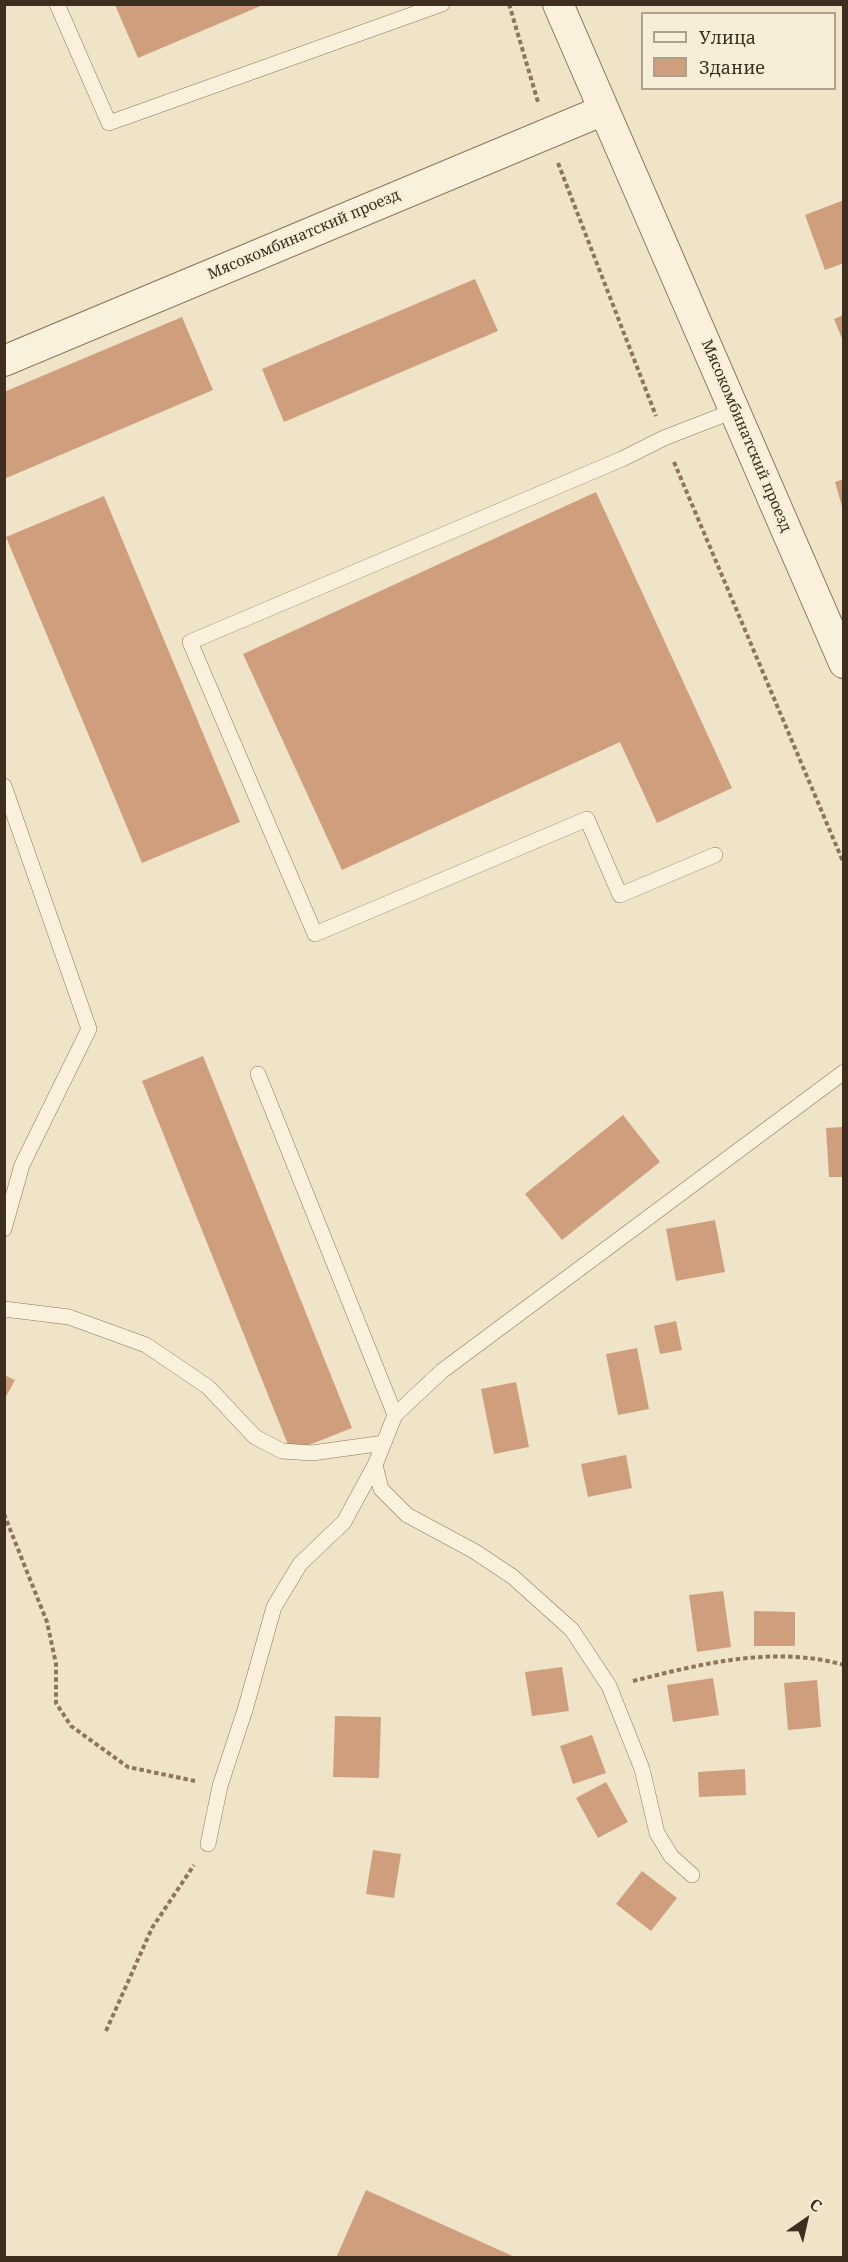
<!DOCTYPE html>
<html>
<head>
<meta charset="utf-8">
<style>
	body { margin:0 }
	#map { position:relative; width:848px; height:2262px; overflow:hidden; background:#f0e4c8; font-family:"Noto Serif",serif }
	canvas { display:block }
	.frame { position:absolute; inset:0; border:6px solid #3d2e20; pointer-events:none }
	.legend { position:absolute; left:641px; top:12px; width:195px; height:78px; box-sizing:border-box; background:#f7eed8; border:2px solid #ada18e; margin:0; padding:8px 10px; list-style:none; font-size:18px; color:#3d2e20 }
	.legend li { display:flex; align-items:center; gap:12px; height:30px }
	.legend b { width:30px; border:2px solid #ada18e }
	.north { position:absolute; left:776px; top:2190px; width:60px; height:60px; -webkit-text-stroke:4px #f7eed8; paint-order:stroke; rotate:34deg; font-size:16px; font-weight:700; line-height:24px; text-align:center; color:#3d2e20 }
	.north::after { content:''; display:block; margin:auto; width:21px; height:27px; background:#3d2e20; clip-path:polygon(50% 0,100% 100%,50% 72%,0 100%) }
</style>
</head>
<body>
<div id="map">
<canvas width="848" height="2262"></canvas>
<div class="frame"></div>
<ul class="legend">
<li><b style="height:8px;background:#faf1dc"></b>Улица</li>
<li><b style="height:16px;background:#cf9f7d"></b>Здание</li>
</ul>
<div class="north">С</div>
</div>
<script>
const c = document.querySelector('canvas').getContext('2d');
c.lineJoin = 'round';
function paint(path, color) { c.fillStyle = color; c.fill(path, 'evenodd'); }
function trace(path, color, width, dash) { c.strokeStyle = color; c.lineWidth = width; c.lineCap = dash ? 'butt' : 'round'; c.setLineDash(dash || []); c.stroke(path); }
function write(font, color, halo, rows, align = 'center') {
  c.font = font + ' "Noto Serif",serif'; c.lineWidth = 5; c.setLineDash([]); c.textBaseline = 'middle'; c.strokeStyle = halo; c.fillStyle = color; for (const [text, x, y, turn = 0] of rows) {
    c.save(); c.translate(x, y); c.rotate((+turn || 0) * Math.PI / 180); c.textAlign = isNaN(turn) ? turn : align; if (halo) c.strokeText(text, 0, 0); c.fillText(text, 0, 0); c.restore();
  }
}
paint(new Path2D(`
	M 115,5 L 263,5 L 138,58 Z
	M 844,200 L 844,263 L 825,270 L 805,215 Z
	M 475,279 L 498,331 L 284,422 L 262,369 Z
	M 844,315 L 844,341 L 843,341 L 834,319 Z
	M 182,317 L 213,390 L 4,479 L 4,392 Z
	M 844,479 L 844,510 L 843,510 L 835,482 Z
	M 596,492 L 732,788 L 657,823 L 620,742 L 342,870 L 243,654 Z
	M 104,496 L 240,822 L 142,863 L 6,537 Z
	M 203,1056 L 352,1428 L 291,1452 L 142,1081 Z
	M 623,1115 L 660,1162 L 562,1240 L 525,1194 Z
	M 844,1127 L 844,1177 L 829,1177 L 826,1128 Z
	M 715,1220 L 725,1272 L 676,1281 L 666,1229 Z
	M 676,1321 L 682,1350 L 660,1354 L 654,1326 Z
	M 637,1348 L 649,1409 L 618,1415 L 606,1354 Z
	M 4,1375 L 15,1380 L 4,1400 Z
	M 516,1382 L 529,1447 L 494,1454 L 481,1389 Z
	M 626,1455 L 632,1488 L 588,1497 L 581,1464 Z
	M 723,1591 L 731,1647 L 697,1652 L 689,1595 Z
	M 754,1611 L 795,1612 L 795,1646 L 754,1646 Z
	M 562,1667 L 569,1711 L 532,1716 L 525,1672 Z
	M 713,1678 L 719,1715 L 673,1722 L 667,1685 Z
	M 817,1680 L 821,1727 L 788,1730 L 784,1683 Z
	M 335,1716 L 381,1717 L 379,1778 L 333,1777 Z
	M 592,1735 L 606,1773 L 573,1784 L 560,1746 Z
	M 745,1769 L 746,1795 L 699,1797 L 698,1772 Z
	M 606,1782 L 628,1822 L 598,1838 L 576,1798 Z
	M 373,1850 L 401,1854 L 394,1898 L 366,1894 Z
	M 642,1871 L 677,1898 L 651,1931 L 616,1904 Z
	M 366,2190 L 517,2258 L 336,2258 Z`), '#cf9f7d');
const service = new Path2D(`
	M 57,4 L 109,123 L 442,4
	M 4,786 L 89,1029 L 22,1165 L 4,1229
	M 715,855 L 620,895 L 587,819 L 315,934 L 190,642 L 622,459 L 664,438 L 736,410
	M 258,1074 L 395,1415
	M 4,1309 L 69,1317 L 146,1345 L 208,1387 L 255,1437 L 282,1451 L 312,1453 L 384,1443
	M 375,1465 L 381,1489 L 407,1515 L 474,1551 L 513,1577 L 572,1630 L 609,1686 L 642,1769 L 657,1833 L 671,1856 L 692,1875
	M 208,1844 L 220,1786 L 245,1710 L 274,1607 L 300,1564 L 344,1522 L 375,1465 L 395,1415 L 442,1371 L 844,1072`);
const minor = new Path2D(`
	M 558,4 L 844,663
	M 4,361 L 604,110`);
trace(service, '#8d765c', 16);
trace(minor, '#8d765c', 32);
trace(new Path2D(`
	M 509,4 L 538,102
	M 558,163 L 656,416
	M 674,462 L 844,864
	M 4,1514 L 47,1622 L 56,1664 L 56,1703 L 71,1726 L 128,1767 L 195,1781
	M 633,1681 C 701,1664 774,1645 844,1665
	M 106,2031 L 152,1928 L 194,1865`), '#8d765c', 4, [4.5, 3]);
trace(service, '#faf1dc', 15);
trace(minor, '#faf1dc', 30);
write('15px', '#3d2e20', '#f7eed8', [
	["Мясокомбинатский проезд",304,235,-23],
	["Мясокомбинатский проезд",746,436,67]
]);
</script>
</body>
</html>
